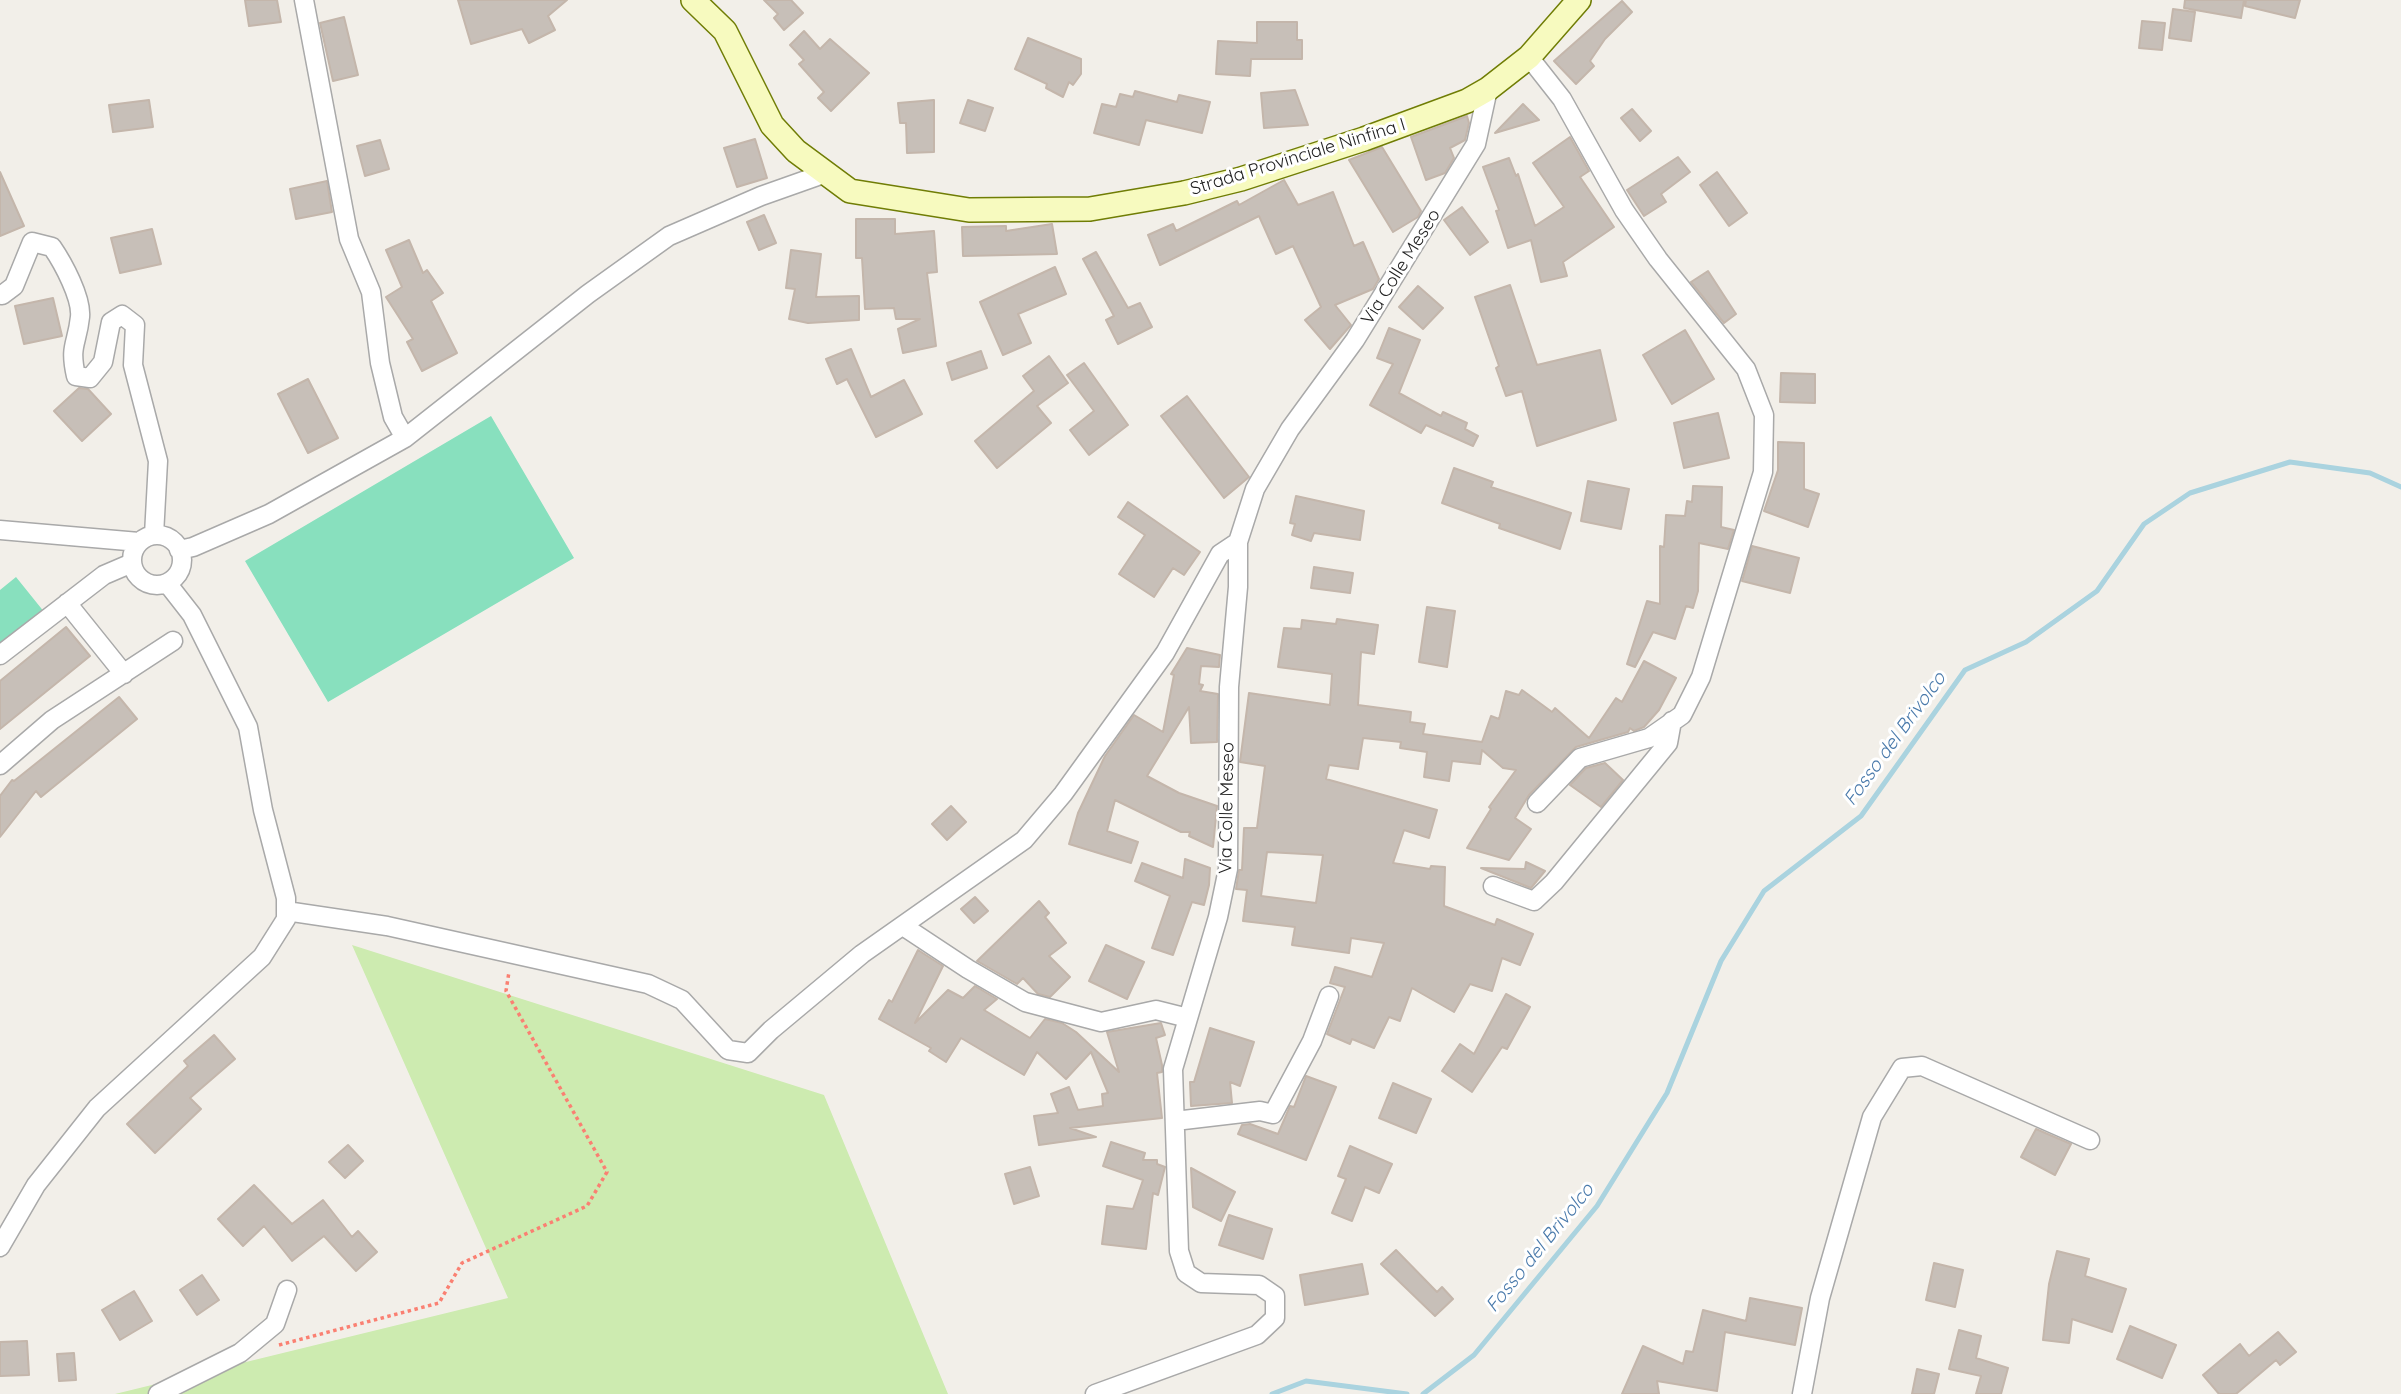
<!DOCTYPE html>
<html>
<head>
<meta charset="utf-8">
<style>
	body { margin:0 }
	canvas { display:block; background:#f2efe9 }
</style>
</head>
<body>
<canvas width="2401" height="1394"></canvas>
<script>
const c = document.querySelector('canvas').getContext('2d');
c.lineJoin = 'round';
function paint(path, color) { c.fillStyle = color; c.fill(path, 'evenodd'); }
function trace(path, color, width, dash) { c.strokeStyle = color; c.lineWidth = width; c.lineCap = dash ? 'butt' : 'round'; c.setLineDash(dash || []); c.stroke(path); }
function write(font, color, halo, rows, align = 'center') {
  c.font = font + ' Quicksand,sans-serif'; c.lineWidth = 6; c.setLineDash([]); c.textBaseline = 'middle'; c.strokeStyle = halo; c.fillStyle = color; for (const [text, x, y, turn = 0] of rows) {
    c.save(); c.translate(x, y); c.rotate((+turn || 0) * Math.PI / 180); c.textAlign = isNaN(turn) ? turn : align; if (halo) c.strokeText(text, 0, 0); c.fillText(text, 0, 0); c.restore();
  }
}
paint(new Path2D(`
	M 352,945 L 824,1095 L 948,1394 L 115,1394 L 508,1298 Z`), '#cdebb0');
paint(new Path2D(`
	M 491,416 L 574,558 L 328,702 L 245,561 Z
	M 16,577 L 45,613 L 0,649 L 0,590 Z`), '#88e0be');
trace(new Path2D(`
	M 1272,1394 L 1306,1381 L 1407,1394
	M 1423,1394 L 1474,1355 L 1597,1206 L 1667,1093 L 1721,961 L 1764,891 L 1861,816 L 1965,670 L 2026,642 L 2097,591 L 2144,524 L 2190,493 L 2290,462 L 2370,473 L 2401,487`), '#aad3df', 5);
const building = new Path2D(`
	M 245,0 L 277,0 L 281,22 L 249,26 Z
	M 458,0 L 567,0 L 548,16 L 555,30 L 529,43 L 522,29 L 471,44 Z
	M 764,0 L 791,0 L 803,13 L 784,30 L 774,18 L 778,14 Z
	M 2185,0 L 2244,0 L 2241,18 L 2184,8 Z
	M 2246,0 L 2300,0 L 2295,18 L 2245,6 Z
	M 1622,1 L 1632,12 L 1605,39 L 1590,61 L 1594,66 L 1576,84 L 1554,61 Z
	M 2173,9 L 2195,12 L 2191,41 L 2169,38 Z
	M 344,17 L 358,75 L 333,81 L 320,23 Z
	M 2142,21 L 2165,23 L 2162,50 L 2139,48 Z
	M 1257,22 L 1297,22 L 1297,40 L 1302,40 L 1302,59 L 1251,59 L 1250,76 L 1216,74 L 1218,41 L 1257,43 Z
	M 804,31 L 820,49 L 830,39 L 869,73 L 831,111 L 818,98 L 824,92 L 799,64 L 804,60 L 790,45 Z
	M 1028,38 L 1081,59 L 1081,74 L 1073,85 L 1069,82 L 1063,97 L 1046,88 L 1047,84 L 1015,69 Z
	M 1295,90 L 1308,125 L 1264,128 L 1261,93 Z
	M 1135,91 L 1177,102 L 1179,95 L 1210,102 L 1202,133 L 1146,120 L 1139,145 L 1094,133 L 1102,104 L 1116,107 L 1120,94 L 1133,97 Z
	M 149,100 L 153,127 L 113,132 L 109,105 Z
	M 934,100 L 934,152 L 907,153 L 906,123 L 900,123 L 898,103 Z
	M 968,100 L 993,108 L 985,131 L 960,123 Z
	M 1523,104 L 1539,120 L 1495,133 Z
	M 1632,109 L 1651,131 L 1640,141 L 1621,118 Z
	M 1467,116 L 1469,123 L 1465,140 L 1450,148 L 1454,158 L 1445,173 L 1426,180 L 1411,137 Z
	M 1570,137 L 1589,171 L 1580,177 L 1614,227 L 1563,262 L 1567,276 L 1541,282 L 1531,240 L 1508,248 L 1496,211 L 1499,210 L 1483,167 L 1509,158 L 1516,176 L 1518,174 L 1535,226 L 1564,207 L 1533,163 Z
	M 755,139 L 767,178 L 737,187 L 724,148 Z
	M 380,140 L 389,169 L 365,176 L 357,146 Z
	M 1382,147 L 1421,211 L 1418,217 L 1393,232 L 1349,160 Z
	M 1678,157 L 1690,172 L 1661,194 L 1666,202 L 1644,216 L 1627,190 Z
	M 0,172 L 24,226 L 0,236 Z
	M 1717,172 L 1747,213 L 1729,226 L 1700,185 Z
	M 1284,180 L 1298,205 L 1333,192 L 1354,246 L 1363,242 L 1379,279 L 1373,289 L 1335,305 L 1351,325 L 1330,349 L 1305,320 L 1321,307 L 1293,246 L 1276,254 L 1259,216 L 1160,265 L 1148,235 L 1173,224 L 1176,231 L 1237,201 L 1239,205 Z
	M 327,181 L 332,212 L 296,219 L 290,189 Z
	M 1462,207 L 1488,242 L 1470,255 L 1444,220 Z
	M 764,215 L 776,243 L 759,250 L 747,222 Z
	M 856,219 L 895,219 L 895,234 L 934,231 L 937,272 L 927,273 L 936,346 L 903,353 L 898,329 L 920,319 L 896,319 L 894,308 L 865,309 L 862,258 L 856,258 Z
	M 1052,224 L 1057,254 L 963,256 L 962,227 L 1006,226 L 1006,231 Z
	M 152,229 L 161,264 L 120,273 L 111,238 Z
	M 409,240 L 423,273 L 427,270 L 443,293 L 431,301 L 457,353 L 422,371 L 407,342 L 413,339 L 386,297 L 402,287 L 386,250 Z
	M 791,250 L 821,254 L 816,297 L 859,296 L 859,320 L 808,323 L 789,319 L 795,289 L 786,288 Z
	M 1096,252 L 1128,308 L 1140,303 L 1152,327 L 1118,344 L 1106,320 L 1114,316 L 1083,259 Z
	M 1055,267 L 1066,294 L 1018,314 L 1031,343 L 1003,355 L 980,302 Z
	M 1708,271 L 1736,314 L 1724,323 L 1691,282 Z
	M 1510,285 L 1537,365 L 1600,350 L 1616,420 L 1537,446 L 1522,391 L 1506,396 L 1496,368 L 1499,366 L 1475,297 Z
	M 1418,286 L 1443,308 L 1423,329 L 1399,307 Z
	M 53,298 L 62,336 L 24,344 L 15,306 Z
	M 1389,328 L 1420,340 L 1399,393 L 1441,416 L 1443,412 L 1467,423 L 1465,429 L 1478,436 L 1473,446 L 1426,425 L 1421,433 L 1370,405 L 1393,364 L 1377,358 Z
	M 1685,330 L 1714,379 L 1672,404 L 1643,355 Z
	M 851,349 L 871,397 L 904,380 L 922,414 L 876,437 L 847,379 L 837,384 L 826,359 Z
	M 981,351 L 987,368 L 952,380 L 947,363 Z
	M 1049,356 L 1068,383 L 1037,406 L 1051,423 L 997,468 L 975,441 L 1034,391 L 1023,376 Z
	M 1084,363 L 1128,425 L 1089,455 L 1070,430 L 1094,411 L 1067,375 Z
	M 1781,373 L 1815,374 L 1815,403 L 1780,402 Z
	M 308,379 L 338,438 L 308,453 L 278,394 Z
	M 79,388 L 88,389 L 111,414 L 82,441 L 54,411 Z
	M 1187,396 L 1249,477 L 1224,498 L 1161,416 Z
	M 1718,413 L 1729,458 L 1684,468 L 1674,423 Z
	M 1778,442 L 1804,443 L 1804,489 L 1819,494 L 1808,527 L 1764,511 L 1778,470 Z
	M 1454,468 L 1493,482 L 1491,487 L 1571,513 L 1560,549 L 1499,528 L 1500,524 L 1442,503 Z
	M 1588,481 L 1629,489 L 1621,529 L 1581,521 Z
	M 1693,486 L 1722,487 L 1721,527 L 1734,530 L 1728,549 L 1699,543 L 1698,591 L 1693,608 L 1686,606 L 1675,639 L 1653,632 L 1635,667 L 1627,664 L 1647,601 L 1660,604 L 1660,546 L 1664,547 L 1666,515 L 1685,516 L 1687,501 L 1692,502 Z
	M 1296,496 L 1364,511 L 1360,540 L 1314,533 L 1311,541 L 1292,535 L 1295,524 L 1290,523 Z
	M 1128,502 L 1200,552 L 1184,575 L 1173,568 L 1154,597 L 1119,574 L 1145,535 L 1118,517 Z
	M 1752,546 L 1799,558 L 1790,593 L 1742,581 Z
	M 1314,567 L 1353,573 L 1350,593 L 1311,588 Z
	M 1427,607 L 1455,611 L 1447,667 L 1419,662 Z
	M 1337,619 L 1378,625 L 1374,654 L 1361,652 L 1358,705 L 1411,712 L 1410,722 L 1425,724 L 1423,734 L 1482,742 L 1491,716 L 1499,719 L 1506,691 L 1519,695 L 1522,690 L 1552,712 L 1555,708 L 1589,738 L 1616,698 L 1622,702 L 1644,661 L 1676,678 L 1659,710 L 1644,727 L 1634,731 L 1630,728 L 1628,732 L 1576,747 L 1529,795 L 1515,818 L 1531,829 L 1509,860 L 1467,848 L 1491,809 L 1489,807 L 1516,770 L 1503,768 L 1482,750 L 1480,764 L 1452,761 L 1449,781 L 1424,777 L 1427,752 L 1400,748 L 1401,742 L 1363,738 L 1358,769 L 1329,765 L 1326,779 L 1437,810 L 1429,838 L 1404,830 L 1393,863 L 1430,869 L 1431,866 L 1445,867 L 1444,906 L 1495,925 L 1497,919 L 1533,934 L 1520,965 L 1502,958 L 1492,991 L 1470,984 L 1454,1012 L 1412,988 L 1400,1021 L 1389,1017 L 1374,1048 L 1352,1039 L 1350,1044 L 1327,1034 L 1345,987 L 1330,983 L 1335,967 L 1372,977 L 1384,943 L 1351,938 L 1349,953 L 1292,945 L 1295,927 L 1243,921 L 1247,890 L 1236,889 L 1239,870 L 1242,870 L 1244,828 L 1257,828 L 1265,766 L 1240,762 L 1249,693 L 1330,705 L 1332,674 L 1278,667 L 1284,628 L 1301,629 L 1302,620 L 1336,624 ZM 1267,852 L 1323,855 L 1316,903 L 1261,896 Z
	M 66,627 L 90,656 L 0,729 L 0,681 Z
	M 1187,648 L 1220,655 L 1219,667 L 1201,666 L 1199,684 L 1203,685 L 1200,691 L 1218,694 L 1217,742 L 1191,743 L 1189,707 L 1147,776 L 1179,793 L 1217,806 L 1213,847 L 1189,836 L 1190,832 L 1181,832 L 1115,800 L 1107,831 L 1138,842 L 1131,863 L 1069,844 L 1078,813 L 1105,756 L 1134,715 L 1163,732 L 1174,675 L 1171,674 Z
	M 119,697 L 137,719 L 41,797 L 36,791 L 0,837 L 0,796 L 12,780 L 14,781 Z
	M 1605,763 L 1623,780 L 1601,807 L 1570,785 L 1586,768 Z
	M 951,806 L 966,822 L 947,840 L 932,824 Z
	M 1185,859 L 1210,868 L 1209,885 L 1204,905 L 1192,902 L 1173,955 L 1152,948 L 1170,896 L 1135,881 L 1142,863 L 1183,878 Z
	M 1526,862 L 1545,871 L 1531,888 L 1481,868 L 1525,869 Z
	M 975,897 L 988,911 L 974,923 L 961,909 Z
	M 1039,901 L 1049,913 L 1045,917 L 1066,943 L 1049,956 L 1070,977 L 1050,997 L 1038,994 L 1023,978 L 1017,984 L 977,961 Z
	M 1106,945 L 1144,962 L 1127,999 L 1089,981 Z
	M 918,950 L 943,966 L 915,1023 L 948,990 L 963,998 L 975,986 L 997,999 L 984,1010 L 1030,1038 L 1045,1019 L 1062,1023 L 1076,1032 L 1119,1072 L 1107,1032 L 1161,1023 L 1165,1035 L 1156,1038 L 1162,1065 L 1162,1072 L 1157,1073 L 1162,1118 L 1070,1128 L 1096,1137 L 1039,1145 L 1034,1116 L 1058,1113 L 1051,1094 L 1069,1087 L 1078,1110 L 1103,1106 L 1102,1094 L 1108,1093 L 1091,1052 L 1066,1079 L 1037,1052 L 1024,1075 L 961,1038 L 946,1062 L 929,1051 L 931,1048 L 879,1019 L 889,1000 L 892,1002 Z
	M 1506,994 L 1530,1007 L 1507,1049 L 1502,1047 L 1472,1092 L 1442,1071 L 1460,1044 L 1474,1054 Z
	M 1210,1028 L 1254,1042 L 1240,1086 L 1230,1082 L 1232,1103 L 1191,1106 L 1190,1082 L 1194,1082 Z
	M 214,1035 L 235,1059 L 190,1098 L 201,1109 L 155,1153 L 127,1124 L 188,1066 L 184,1061 Z
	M 1306,1076 L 1336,1087 L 1306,1160 L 1238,1134 L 1242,1125 L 1250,1124 L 1278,1134 L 1290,1106 L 1294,1107 Z
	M 1393,1083 L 1431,1099 L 1416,1133 L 1379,1118 Z
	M 2036,1129 L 2071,1144 L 2055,1175 L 2021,1157 Z
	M 1111,1142 L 1145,1153 L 1143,1160 L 1157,1160 L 1157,1164 L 1165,1167 L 1158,1195 L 1153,1193 L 1146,1249 L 1102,1244 L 1107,1206 L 1133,1209 L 1143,1180 L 1103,1166 Z
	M 348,1145 L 363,1161 L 345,1178 L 329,1162 Z
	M 1350,1146 L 1392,1164 L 1379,1193 L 1365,1187 L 1352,1221 L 1332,1213 L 1346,1179 L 1338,1176 Z
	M 1030,1167 L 1039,1196 L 1014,1204 L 1005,1174 Z
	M 1191,1168 L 1235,1192 L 1221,1221 L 1193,1207 Z
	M 254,1185 L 292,1224 L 323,1200 L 352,1237 L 358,1231 L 377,1252 L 356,1271 L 324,1236 L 292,1261 L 264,1226 L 243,1246 L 218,1219 Z
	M 1229,1215 L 1272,1229 L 1263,1259 L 1219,1245 Z
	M 1396,1250 L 1437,1292 L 1442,1287 L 1453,1299 L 1435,1316 L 1381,1264 Z
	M 2057,1251 L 2089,1259 L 2085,1276 L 2126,1289 L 2112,1332 L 2072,1319 L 2069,1343 L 2043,1340 L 2049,1284 Z
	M 1934,1263 L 1963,1270 L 1955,1307 L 1926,1300 Z
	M 1362,1264 L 1368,1294 L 1305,1305 L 1300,1275 Z
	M 202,1275 L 219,1300 L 197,1315 L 180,1290 Z
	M 134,1291 L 152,1321 L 120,1340 L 102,1310 Z
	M 1750,1298 L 1802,1308 L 1795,1345 L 1725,1332 L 1717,1391 L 1657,1381 L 1659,1394 L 1622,1394 L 1643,1346 L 1683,1364 L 1686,1351 L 1693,1352 L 1703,1310 L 1746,1321 Z
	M 2130,1326 L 2176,1345 L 2162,1378 L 2117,1359 Z
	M 1959,1330 L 1981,1336 L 1976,1358 L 2008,1368 L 2001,1394 L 1976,1394 L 1981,1376 L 1949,1369 Z
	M 2278,1332 L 2296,1352 L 2280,1365 L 2276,1360 L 2236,1394 L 2219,1394 L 2203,1375 L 2240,1344 L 2249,1356 Z
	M 27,1341 L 29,1375 L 0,1376 L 0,1342 Z
	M 74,1353 L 76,1380 L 59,1381 L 57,1354 Z
	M 1917,1369 L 1939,1374 L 1934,1394 L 1912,1394 Z`);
paint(building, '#c7bfb8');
trace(building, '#c4b6ab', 2);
const street = new Path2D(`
	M 304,0 L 349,239 L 371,292 L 380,363 L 393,417 L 405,438
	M 1529,57 L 1562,99 L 1624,210 L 1658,259 L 1746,369 L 1764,415 L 1763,472 L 1701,677 L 1682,715 L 1649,738 L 1580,758 L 1537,803
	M 2,295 L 14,286 L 32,242 L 52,247 C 63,263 82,298 80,317 C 77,345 69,345 76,376 L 90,378 L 103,362 L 111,322 L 122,315 L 135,325 L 133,365 L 158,461 L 154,535
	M 0,530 L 139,542
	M132 560a25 25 0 1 1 50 0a25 25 0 1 1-50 0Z
	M 179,550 L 193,547 L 269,514 L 405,438 L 588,294 L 669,236 L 761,196 L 826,173
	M 67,603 L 124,674
	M 0,655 L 104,575 L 132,563
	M 0,765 L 52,720 L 173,641
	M 1493,886 L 1534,901 L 1554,882 L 1668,743 L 1672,721
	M 286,911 L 387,926 L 648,984 L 682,1000 L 728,1050 L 748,1053 L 771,1030 L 862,954 L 1024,840 L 1063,794 L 1165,653 L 1220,554 L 1238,542
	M 903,926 L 968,969 L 1025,1002 L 1101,1022 L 1156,1010 L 1188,1018
	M 1175,1121 L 1260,1111 L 1273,1114 L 1312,1041 L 1329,996
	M 0,1247 L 36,1185 L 97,1108 L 262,957 L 286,919 L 286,898 L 263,810 L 248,727 L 192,615 L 167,583
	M 158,1394 L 240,1353 L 275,1324 L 287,1290
	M 1095,1394 L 1257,1335 L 1275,1318 L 1275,1296 L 1259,1285 L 1201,1283 L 1186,1273 L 1179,1251 L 1173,1069 L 1218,917 L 1228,869 L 1229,687 L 1238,587 L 1238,542 L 1255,489 L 1290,429 L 1355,340 L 1476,144 L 1488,89
	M 1802,1394 L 1820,1298 L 1872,1117 L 1902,1068 L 1922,1066 L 2090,1140`);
const secondary = new Path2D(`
	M 693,0 L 725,31 L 772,125 L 796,151 L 850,191 L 969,210 L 1090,209 L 1184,193 L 1241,179 L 1364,139 L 1467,101 L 1488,89 L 1529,57 L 1579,0`);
trace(street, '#a9a9a9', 21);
trace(secondary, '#707d05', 26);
trace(new Path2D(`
	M 279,1345 L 439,1303 L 462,1263 L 587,1206 L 607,1172 L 506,991 L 509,972`), '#fa8072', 3.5, [3.5, 3.5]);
trace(street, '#fff', 18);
trace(secondary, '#f7fabf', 23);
write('18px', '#222', '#fff', [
	["Strada Provinciale Ninfina I",1298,157,-17],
	["Via Colle Meseo",1401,267,-58],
	["Via Colle Meseo",1227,808,-89]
]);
write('italic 19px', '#4a7aab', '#fff', [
	["Fosso del Brivolco",1895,739,-54],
	["Fosso del Brivolco",1540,1248,-51]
]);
</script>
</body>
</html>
